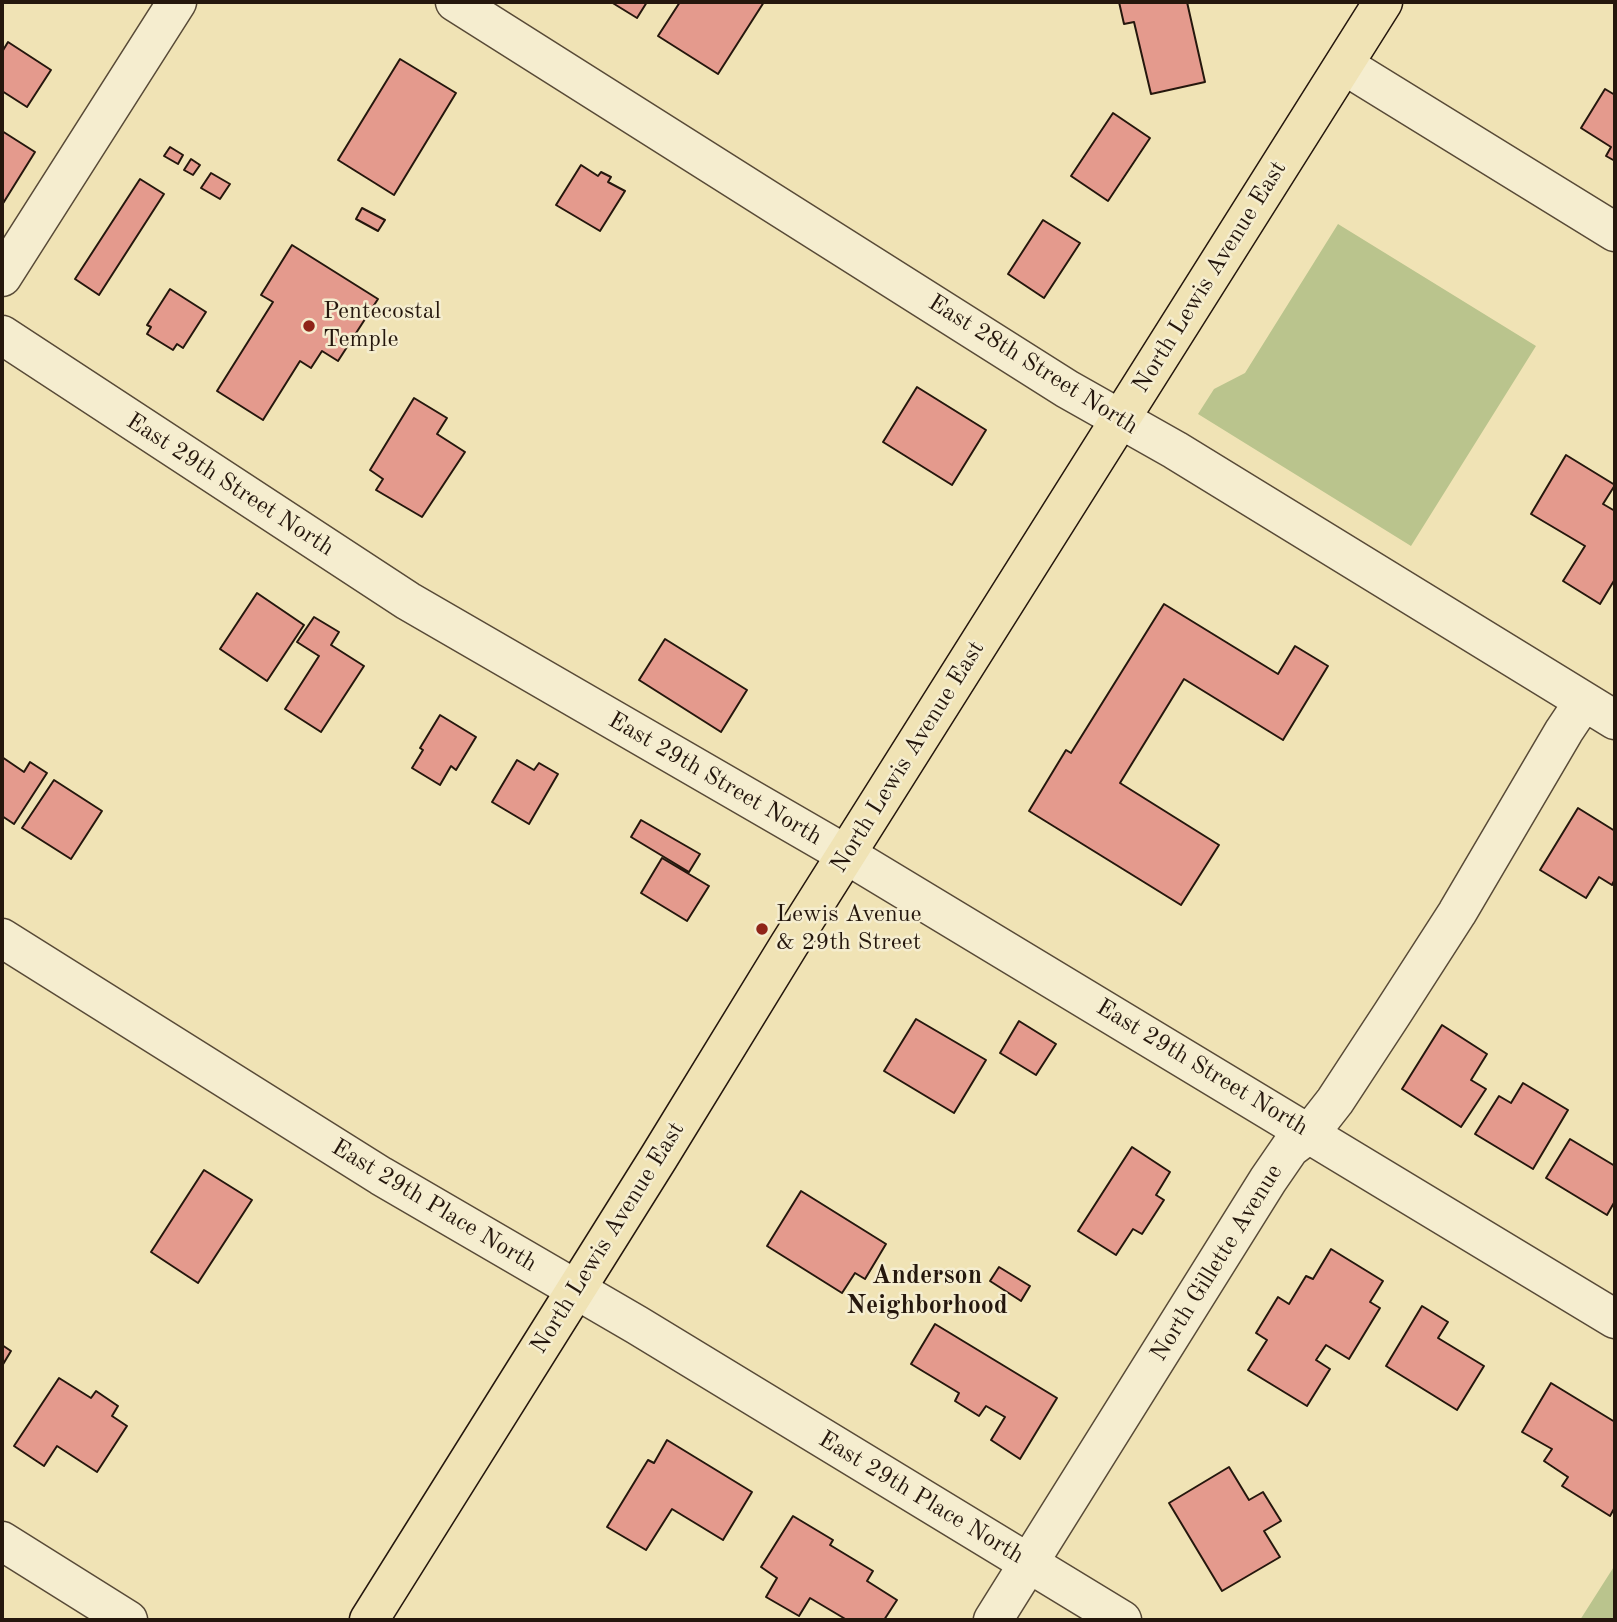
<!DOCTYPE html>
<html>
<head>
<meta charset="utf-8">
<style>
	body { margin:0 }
	#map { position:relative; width:1617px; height:1622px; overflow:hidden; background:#f0e3b5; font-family:"Old Standard TT",serif }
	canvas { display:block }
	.frame { position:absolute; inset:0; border:4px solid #25170d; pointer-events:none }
</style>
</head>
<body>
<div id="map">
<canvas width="1617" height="1622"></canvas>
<div class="frame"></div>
</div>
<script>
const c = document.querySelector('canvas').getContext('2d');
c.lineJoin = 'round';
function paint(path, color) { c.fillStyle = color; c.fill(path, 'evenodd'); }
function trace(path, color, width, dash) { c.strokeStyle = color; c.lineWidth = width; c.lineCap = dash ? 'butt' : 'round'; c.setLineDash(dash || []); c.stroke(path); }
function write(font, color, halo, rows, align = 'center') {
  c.font = font + ' "Old Standard TT",serif'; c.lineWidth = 5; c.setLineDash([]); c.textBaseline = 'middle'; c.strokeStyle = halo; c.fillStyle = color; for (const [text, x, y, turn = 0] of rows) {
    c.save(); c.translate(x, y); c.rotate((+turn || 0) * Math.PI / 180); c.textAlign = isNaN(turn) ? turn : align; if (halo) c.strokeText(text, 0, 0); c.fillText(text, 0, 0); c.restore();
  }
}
paint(new Path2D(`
	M 1338,224 L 1536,346 L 1411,546 L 1198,414 L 1214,389 L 1245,373 Z
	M 1615,1565 L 1615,1620 L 1580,1620 Z`), '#bac48d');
const building = new Path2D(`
	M 611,2 L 647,2 L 637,18 Z
	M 680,2 L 764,2 L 718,74 L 658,36 Z
	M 1119,2 L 1187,2 L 1205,82 L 1151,94 L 1134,22 L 1124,24 Z
	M 8,42 L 51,70 L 27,107 L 2,91 L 2,52 Z
	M 400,59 L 456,93 L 394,195 L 338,160 Z
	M 1605,89 L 1615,95 L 1615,161 L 1606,156 L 1611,147 L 1581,128 Z
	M 1113,113 L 1150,138 L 1108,201 L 1071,176 Z
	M 2,131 L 35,152 L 2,205 Z
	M 170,147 L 183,155 L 178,164 L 164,156 Z
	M 191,159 L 200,165 L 193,175 L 184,170 Z
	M 581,165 L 598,176 L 601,172 L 611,177 L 608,182 L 625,191 L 600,231 L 556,205 Z
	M 211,173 L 230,184 L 220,199 L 201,188 Z
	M 140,179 L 164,194 L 99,295 L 75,279 Z
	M 362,208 L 385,220 L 378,231 L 356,219 Z
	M 1043,220 L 1080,243 L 1044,298 L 1008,274 Z
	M 292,245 L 378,299 L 338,361 L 322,351 L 311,368 L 300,361 L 263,420 L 217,391 L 273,302 L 261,295 Z
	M 170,289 L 206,312 L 183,348 L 177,344 L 173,350 L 147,334 L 151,327 L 147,325 Z
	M 917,387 L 986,430 L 952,485 L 883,442 Z
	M 414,398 L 447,418 L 437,434 L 465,452 L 422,517 L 376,490 L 383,479 L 370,470 Z
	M 1566,455 L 1615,485 L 1603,504 L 1615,511 L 1615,579 L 1600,604 L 1563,581 L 1585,546 L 1531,514 Z
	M 257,593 L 304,625 L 267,681 L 220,649 Z
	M 1164,604 L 1278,674 L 1295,646 L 1328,666 L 1283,740 L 1184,679 L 1120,783 L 1219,845 L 1181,905 L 1029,811 L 1066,750 L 1071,753 Z
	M 314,617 L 339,632 L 331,645 L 364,666 L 321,732 L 285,709 L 319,656 L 297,642 Z
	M 665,639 L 747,690 L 721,732 L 639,680 Z
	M 440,715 L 476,737 L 456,770 L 451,766 L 440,785 L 412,768 L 423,750 L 420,748 Z
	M 2,757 L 24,772 L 30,762 L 47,773 L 14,824 L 2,816 Z
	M 517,760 L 534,770 L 539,763 L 558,774 L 529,824 L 492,802 Z
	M 54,780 L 102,811 L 71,859 L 22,828 Z
	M 1578,808 L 1615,831 L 1615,879 L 1612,885 L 1599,877 L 1586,898 L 1540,870 Z
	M 641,820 L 700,854 L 689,872 L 631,837 Z
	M 662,858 L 709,886 L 687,921 L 641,893 Z
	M 916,1019 L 986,1060 L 954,1113 L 884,1071 Z
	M 1019,1021 L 1056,1044 L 1036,1075 L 1000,1053 Z
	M 1442,1025 L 1487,1054 L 1471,1080 L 1486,1089 L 1461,1127 L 1402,1089 Z
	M 1523,1083 L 1568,1110 L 1533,1169 L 1475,1134 L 1499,1096 L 1511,1103 Z
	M 1570,1139 L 1615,1166 L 1615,1201 L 1607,1215 L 1546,1178 Z
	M 1132,1147 L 1170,1172 L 1156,1195 L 1164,1200 L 1142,1234 L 1133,1229 L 1116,1255 L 1078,1231 Z
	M 204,1170 L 252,1200 L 198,1283 L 151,1252 Z
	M 801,1191 L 886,1244 L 865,1279 L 855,1273 L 842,1293 L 767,1246 Z
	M 1331,1249 L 1383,1281 L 1370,1302 L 1380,1308 L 1349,1359 L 1326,1345 L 1316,1360 L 1330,1369 L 1307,1406 L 1248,1370 L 1267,1340 L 1256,1333 L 1278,1297 L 1289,1304 L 1306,1276 L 1313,1279 Z
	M 999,1267 L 1030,1286 L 1021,1301 L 990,1281 Z
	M 1422,1306 L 1448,1322 L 1438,1338 L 1484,1366 L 1457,1410 L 1386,1366 Z
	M 935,1324 L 1057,1398 L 1020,1459 L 991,1440 L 1005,1417 L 986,1406 L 979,1416 L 955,1401 L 959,1393 L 911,1364 Z
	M 2,1345 L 11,1351 L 2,1366 Z
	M 59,1378 L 91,1398 L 96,1391 L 118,1406 L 112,1416 L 127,1426 L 97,1472 L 57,1446 L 44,1466 L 14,1446 Z
	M 1551,1383 L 1615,1422 L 1615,1507 L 1610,1516 L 1562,1486 L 1568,1477 L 1544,1461 L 1552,1449 L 1522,1432 Z
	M 667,1440 L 752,1492 L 723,1540 L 672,1509 L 646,1550 L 607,1527 L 648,1460 L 654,1463 Z
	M 1229,1467 L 1249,1500 L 1263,1492 L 1281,1521 L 1264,1531 L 1280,1557 L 1222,1591 L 1169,1503 Z
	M 793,1516 L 833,1540 L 830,1545 L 873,1571 L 867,1581 L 897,1600 L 884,1620 L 847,1620 L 810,1598 L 799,1616 L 766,1597 L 777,1578 L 761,1567 Z`);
paint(building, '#e49a8d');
trace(building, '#25170d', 2);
const minor = new Path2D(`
	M 455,2 L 1067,389 L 1175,450 L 1615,720
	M 1344,65 L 1615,232
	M 2,277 L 177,2
	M 2,335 L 408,601 L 847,855 L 1615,1319
	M 2,938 L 381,1176 L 637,1325 L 1122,1620
	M 2,1541 L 128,1620
	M 993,1620 L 1268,1180 L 1290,1148 L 1310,1133 L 1335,1101 L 1392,1014 L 1457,913 L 1564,731 L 1584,701`);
const major = new Path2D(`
	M 369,1620 L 659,1157 L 789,945 L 1383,2`);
trace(minor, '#584a37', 41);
trace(major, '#25170d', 41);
trace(minor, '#f5edcf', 38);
trace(major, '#f0e3b5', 38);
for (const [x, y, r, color] of [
	[309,326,7,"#8f2418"],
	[762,929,7,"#8f2418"]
]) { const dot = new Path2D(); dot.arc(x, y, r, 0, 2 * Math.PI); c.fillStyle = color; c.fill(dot); trace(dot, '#f5edcf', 2.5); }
write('24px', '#25170d', '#f5edcf', [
	["North Lewis Avenue East",1210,277,-58],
	["East 28th Street North",1033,365,32],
	["East 29th Street North",230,485,33],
	["North Lewis Avenue East",908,757,-58],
	["East 29th Street North",715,779,30],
	["East 29th Street North",1202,1068,31],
	["East 29th Place North",434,1206,31],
	["North Lewis Avenue East",608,1238,-58],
	["North Gillette Avenue",1217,1263,-58],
	["East 29th Place North",921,1498,31]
]);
write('24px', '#25170d', '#f5edcf', [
	["Pentecostal",323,312],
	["Temple",323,340],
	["Lewis Avenue",776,915],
	["& 29th Street",776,943]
], 'left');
write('bold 26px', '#25170d', '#f5edcf', [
	["Anderson",927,1276],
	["Neighborhood",927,1306]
]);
</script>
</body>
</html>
